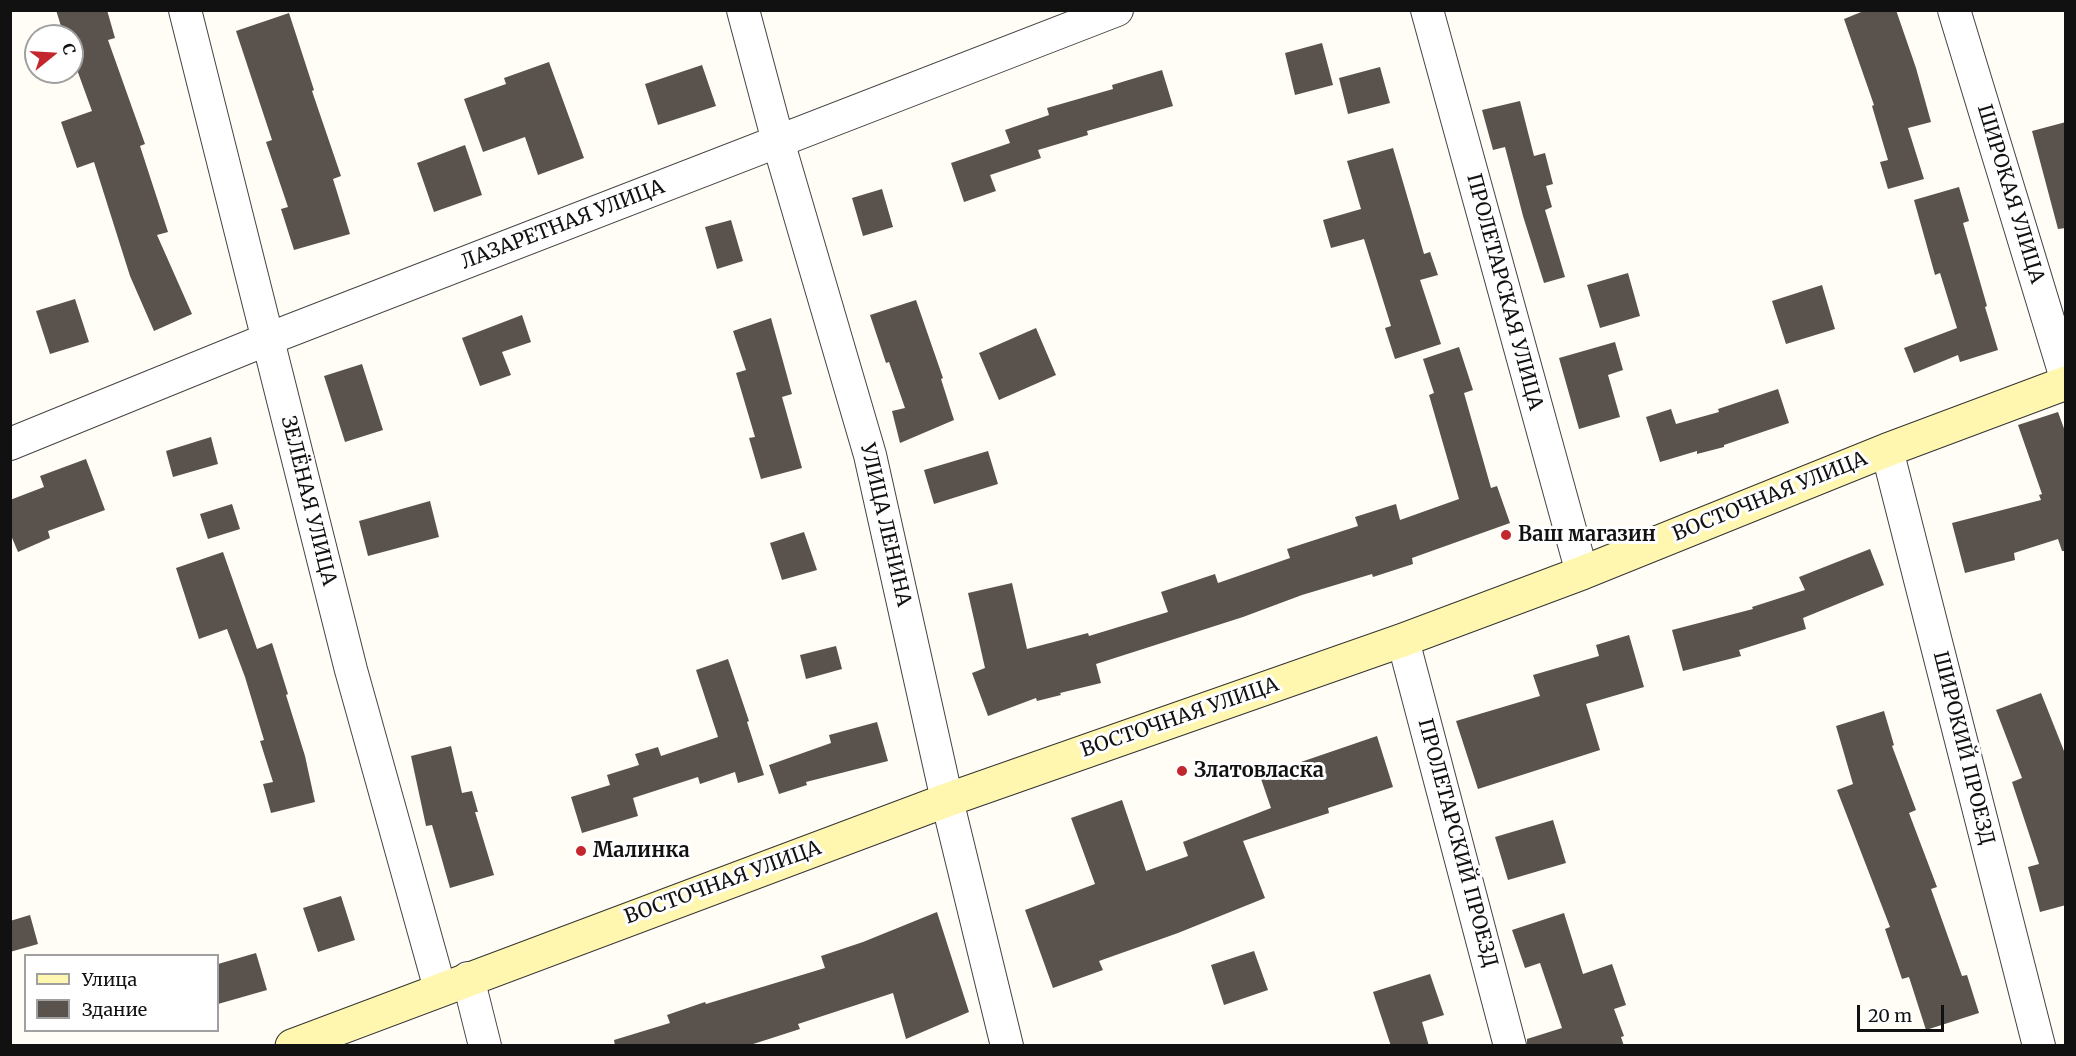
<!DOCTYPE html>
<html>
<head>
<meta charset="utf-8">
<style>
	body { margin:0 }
	#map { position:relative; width:2076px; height:1056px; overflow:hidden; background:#fffdf5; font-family:Merriweather,serif }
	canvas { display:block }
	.frame { position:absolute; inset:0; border:12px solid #111; pointer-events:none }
	.legend { position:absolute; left:24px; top:954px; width:195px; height:78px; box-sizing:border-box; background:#fff; border:2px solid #a0a0a0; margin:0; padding:8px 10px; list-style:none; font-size:18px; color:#111 }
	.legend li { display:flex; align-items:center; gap:12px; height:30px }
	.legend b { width:30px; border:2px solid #a0a0a0 }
	.north { position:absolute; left:24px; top:24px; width:60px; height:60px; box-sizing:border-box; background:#fff; border:2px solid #a0a0a0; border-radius:50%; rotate:72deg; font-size:16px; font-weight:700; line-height:24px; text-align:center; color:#111 }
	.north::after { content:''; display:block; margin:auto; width:21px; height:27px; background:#c4262e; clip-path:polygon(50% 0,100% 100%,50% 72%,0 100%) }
	.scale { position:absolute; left:1857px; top:1005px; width:87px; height:27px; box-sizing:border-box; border:3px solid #111; border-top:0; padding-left:8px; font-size:18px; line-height:21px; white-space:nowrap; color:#111; -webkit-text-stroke:4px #fff; paint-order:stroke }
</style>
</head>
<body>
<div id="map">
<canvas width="2076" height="1056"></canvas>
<div class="frame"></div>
<ul class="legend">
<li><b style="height:8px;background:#fff6b0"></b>Улица</li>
<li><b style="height:16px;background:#5a524d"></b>Здание</li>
</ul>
<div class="north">С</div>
<div class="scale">20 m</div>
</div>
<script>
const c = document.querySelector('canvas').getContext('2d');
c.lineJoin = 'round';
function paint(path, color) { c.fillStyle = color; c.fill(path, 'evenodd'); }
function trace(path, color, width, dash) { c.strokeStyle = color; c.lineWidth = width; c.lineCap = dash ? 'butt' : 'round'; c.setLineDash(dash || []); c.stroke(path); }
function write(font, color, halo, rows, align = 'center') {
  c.font = font + ' Merriweather,serif'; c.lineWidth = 6; c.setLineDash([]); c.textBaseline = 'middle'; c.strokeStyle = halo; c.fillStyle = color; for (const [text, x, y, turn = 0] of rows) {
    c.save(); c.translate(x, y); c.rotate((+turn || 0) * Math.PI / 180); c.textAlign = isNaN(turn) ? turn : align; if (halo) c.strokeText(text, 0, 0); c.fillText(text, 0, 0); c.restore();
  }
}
paint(new Path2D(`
	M 56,10 L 107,10 L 115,38 L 108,40 L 145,144 L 140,146 L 168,232 L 157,235 L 192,314 L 154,331 L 130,276 L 94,162 L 77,168 L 61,122 L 92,111 L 72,56 L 72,36 L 64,36 Z
	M 1866,10 L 1896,10 L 1916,68 L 1931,122 L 1908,128 L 1924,179 L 1888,189 L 1880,162 L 1888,160 L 1872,106 L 1874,105 L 1844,19 Z
	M 289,13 L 314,90 L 312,91 L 341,176 L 333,179 L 350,234 L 294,250 L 281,209 L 288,207 L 266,142 L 272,140 L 236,31 Z
	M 1322,43 L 1333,85 L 1295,95 L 1285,53 Z
	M 549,62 L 584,158 L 538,175 L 525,137 L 483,152 L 464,99 L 506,84 L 504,78 Z
	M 702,65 L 716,106 L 658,125 L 645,84 Z
	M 1380,67 L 1390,103 L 1348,114 L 1339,78 Z
	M 1162,70 L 1173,106 L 1087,131 L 1088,135 L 1038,150 L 1041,158 L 990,175 L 996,191 L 964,202 L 951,163 L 1010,143 L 1005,130 L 1049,115 L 1047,108 L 1113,89 L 1112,85 Z
	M 1520,101 L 1534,156 L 1545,153 L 1553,184 L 1546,186 L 1552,207 L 1545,210 L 1565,277 L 1544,283 L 1523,216 L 1505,147 L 1493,150 L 1482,110 Z
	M 2066,122 L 2066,228 L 2058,229 L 2032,131 Z
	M 465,145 L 482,195 L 434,212 L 417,163 Z
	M 1393,148 L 1424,254 L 1430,252 L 1438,275 L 1420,280 L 1441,344 L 1395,359 L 1385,328 L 1391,326 L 1364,239 L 1331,248 L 1323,220 L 1361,209 L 1347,161 Z
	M 1959,187 L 1969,221 L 1963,223 L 1987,306 L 1985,307 L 1998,350 L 1960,362 L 1958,355 L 1914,373 L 1904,348 L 1957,328 L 1940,273 L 1935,275 L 1914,200 Z
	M 882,189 L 893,227 L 863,236 L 852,198 Z
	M 731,220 L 743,261 L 717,269 L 705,227 Z
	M 1628,273 L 1640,316 L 1600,328 L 1587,285 Z
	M 1822,285 L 1835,329 L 1786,344 L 1772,301 Z
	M 75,299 L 89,342 L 50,354 L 36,311 Z
	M 916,300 L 943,378 L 941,379 L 954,420 L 900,443 L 892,411 L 905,408 L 889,362 L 886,363 L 870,315 Z
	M 522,315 L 531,342 L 502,352 L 511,375 L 480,386 L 462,338 Z
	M 771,318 L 792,394 L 782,397 L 802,468 L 761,479 L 749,438 L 755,437 L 736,373 L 746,370 L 733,331 Z
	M 1036,328 L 1056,375 L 999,400 L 979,353 Z
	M 1615,342 L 1623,370 L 1608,375 L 1620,417 L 1579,429 L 1559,358 Z
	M 1459,347 L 1473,390 L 1464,393 L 1491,488 L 1497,486 L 1510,523 L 1412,558 L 1413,564 L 1373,577 L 1372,574 L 1302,595 L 1243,617 L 1096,664 L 1101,683 L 1060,693 L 1061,695 L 1037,701 L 1036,698 L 988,716 L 972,673 L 985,668 L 968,593 L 1012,583 L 1027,649 L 1088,633 L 1089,636 L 1168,612 L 1161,592 L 1215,574 L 1218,583 L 1290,558 L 1287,549 L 1358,526 L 1355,517 L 1396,504 L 1400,520 L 1459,499 L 1429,395 L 1434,393 L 1423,359 Z
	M 362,364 L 383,430 L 345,442 L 324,376 Z
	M 1778,389 L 1789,423 L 1724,445 L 1724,447 L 1697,454 L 1697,451 L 1660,462 L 1646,417 L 1671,409 L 1676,424 L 1719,412 L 1718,409 Z
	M 2058,412 L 2066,434 L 2066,551 L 2062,551 L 2058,539 L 2014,553 L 2015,560 L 1965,573 L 1952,523 L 2041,500 L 2039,495 L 2042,494 L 2018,425 Z
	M 211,437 L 218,464 L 173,477 L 166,451 Z
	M 988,451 L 998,484 L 934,504 L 924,470 Z
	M 86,459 L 105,510 L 48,531 L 50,538 L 18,552 L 10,533 L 10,500 L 44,487 L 40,476 Z
	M 430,501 L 439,537 L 368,556 L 359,521 Z
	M 232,504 L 240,529 L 208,539 L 200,514 Z
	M 804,532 L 817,570 L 782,580 L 770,543 Z
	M 1870,549 L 1884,585 L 1803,618 L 1806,629 L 1739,650 L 1741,656 L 1683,671 L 1672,630 L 1753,609 L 1752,607 L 1805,590 L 1799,577 Z
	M 223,552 L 257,649 L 272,643 L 288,694 L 286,695 L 305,756 L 315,802 L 271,813 L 263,784 L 273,782 L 260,741 L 264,740 L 245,677 L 227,629 L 199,639 L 176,568 Z
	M 1629,635 L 1644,687 L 1586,704 L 1600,750 L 1478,789 L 1456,721 L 1540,696 L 1533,675 L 1599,656 L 1596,645 Z
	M 836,646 L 842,669 L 806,679 L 800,655 Z
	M 728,659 L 749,721 L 747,722 L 764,775 L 738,783 L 735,772 L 700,784 L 698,777 L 633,798 L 638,816 L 582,833 L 571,797 L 610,785 L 607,775 L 639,765 L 635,754 L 658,747 L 661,756 L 718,737 L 696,670 Z
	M 2041,693 L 2066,756 L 2066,905 L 2040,912 L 2028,867 L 2039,864 L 2012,782 L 2022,778 L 1996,710 Z
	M 1884,711 L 1894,745 L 1892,746 L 1916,810 L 1909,813 L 1937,887 L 1931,889 L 1962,976 L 1967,975 L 1979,1013 L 1926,1030 L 1909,977 L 1902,979 L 1885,929 L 1890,927 L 1837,790 L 1853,784 L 1836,726 Z
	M 877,722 L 888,761 L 806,782 L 807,785 L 779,794 L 769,765 L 831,743 L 829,735 Z
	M 1377,736 L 1393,787 L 1328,808 L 1329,813 L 1243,841 L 1265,898 L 1178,933 L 1099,961 L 1103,970 L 1053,988 L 1025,910 L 1095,884 L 1071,818 L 1122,800 L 1146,871 L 1188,856 L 1183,842 L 1271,808 L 1260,776 Z
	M 451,746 L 462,793 L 472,791 L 478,812 L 475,812 L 494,875 L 450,888 L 432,825 L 426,826 L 411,756 Z
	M 1553,820 L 1566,863 L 1508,880 L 1495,837 Z
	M 341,896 L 355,940 L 318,952 L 303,908 Z
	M 937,912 L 969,1012 L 906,1039 L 893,993 L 798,1024 L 800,1029 L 747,1046 L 615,1046 L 614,1040 L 670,1023 L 667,1015 L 705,1002 L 706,1004 L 825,968 L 821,956 L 863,942 Z
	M 1564,913 L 1583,974 L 1612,964 L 1626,1005 L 1614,1009 L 1624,1036 L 1621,1037 L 1624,1046 L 1527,1046 L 1527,1039 L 1562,1028 L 1540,963 L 1525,968 L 1512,930 Z
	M 30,915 L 38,944 L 10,952 L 10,921 Z
	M 1254,951 L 1268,990 L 1224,1005 L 1211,965 Z
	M 256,953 L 267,990 L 218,1004 L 218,964 Z
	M 1430,974 L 1444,1015 L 1422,1022 L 1429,1046 L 1391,1046 L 1373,992 Z`), '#5a524d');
const street = new Path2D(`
	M 185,10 L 351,670 L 440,989
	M 743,10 L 778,141 L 870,455 L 947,800 L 1007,1046
	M 1427,10 L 1582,573
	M 1954,10 L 2066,378
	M 10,444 L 268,339 L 1117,10
	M 1887,450 L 2039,1046
	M 1403,640 L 1510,1046
	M 468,978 L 485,1046`);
const secondary = new Path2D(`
	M 292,1046 L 947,800 L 1403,640 L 1582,573 L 1887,450 L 2066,383`);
trace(street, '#444', 34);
trace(secondary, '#333', 35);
trace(street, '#fff', 32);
trace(secondary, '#fff6b0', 33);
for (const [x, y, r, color] of [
	[1506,535,6,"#c4262e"],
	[1182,771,6,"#c4262e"],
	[581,851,6,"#c4262e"]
]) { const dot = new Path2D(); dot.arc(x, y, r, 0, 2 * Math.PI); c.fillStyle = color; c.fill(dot); trace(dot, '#fff', 2); }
write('20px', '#111', '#fff', [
	["ШИРОКАЯ УЛИЦА",2010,194,73],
	["ЛАЗАРЕТНАЯ УЛИЦА",563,225,-21],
	["ПРОЛЕТАРСКАЯ УЛИЦА",1504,292,75],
	["ВОСТОЧНАЯ УЛИЦА",1770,497,-22],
	["ЗЕЛЁНАЯ УЛИЦА",308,501,76],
	["УЛИЦА ЛЕНИНА",885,525,77],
	["ВОСТОЧНАЯ УЛИЦА",1180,718,-19],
	["ШИРОКИЙ ПРОЕЗД",1963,748,76],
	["ПРОЛЕТАРСКИЙ ПРОЕЗД",1457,843,75],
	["ВОСТОЧНАЯ УЛИЦА",723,883,-20]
]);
write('bold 20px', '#111', '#fff', [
	["Ваш магазин",1518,535],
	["Златовласка",1194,771],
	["Малинка",593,851]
], 'left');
</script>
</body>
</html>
